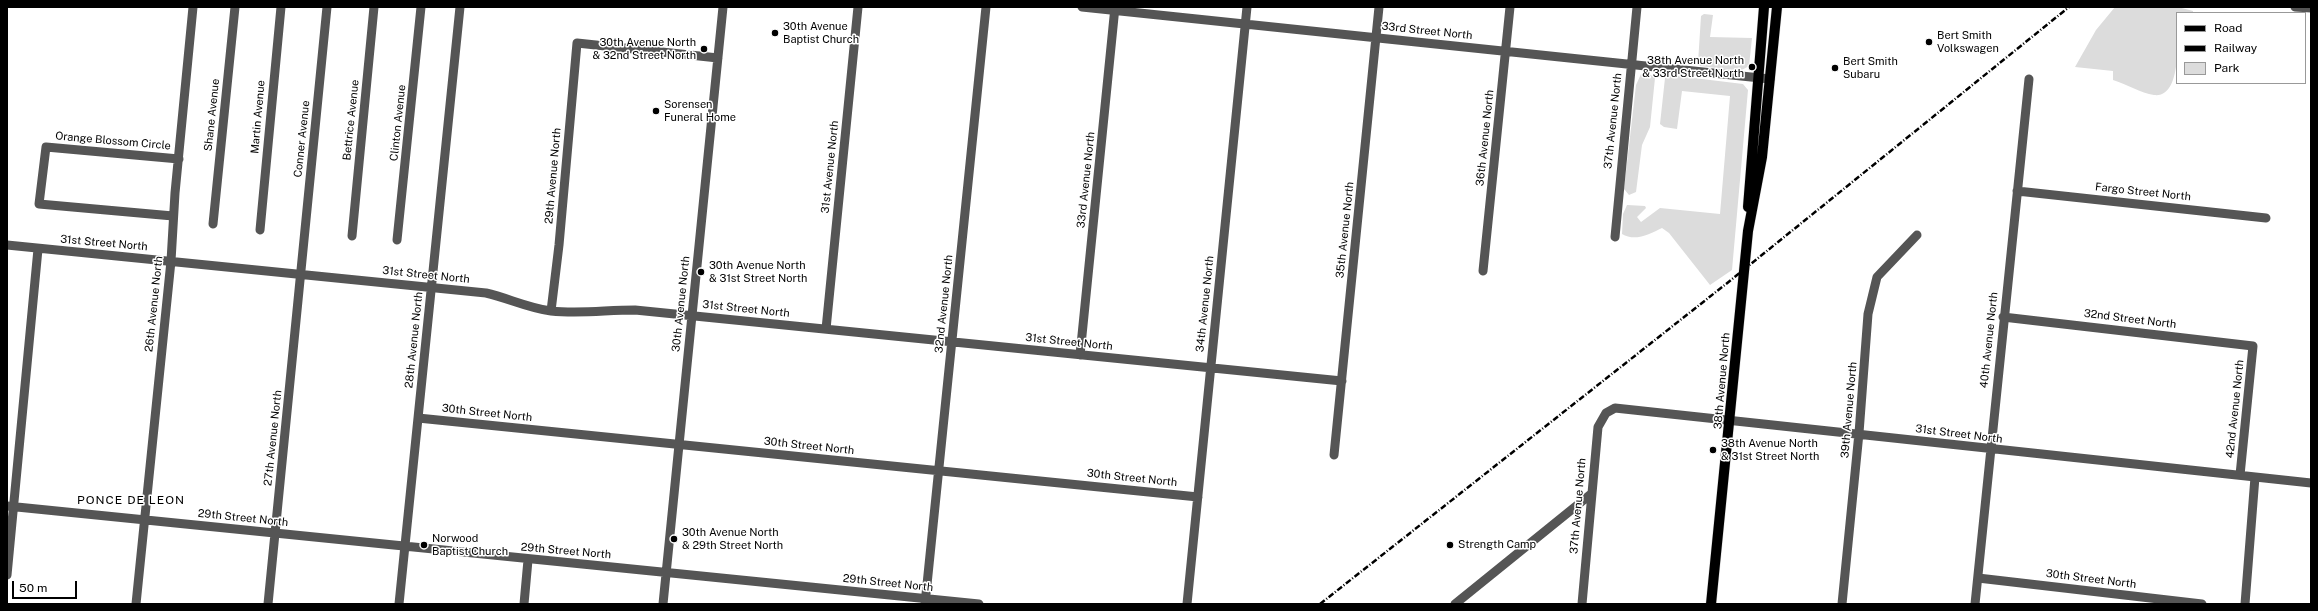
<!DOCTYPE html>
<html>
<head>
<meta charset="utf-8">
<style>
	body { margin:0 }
	#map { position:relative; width:2318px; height:611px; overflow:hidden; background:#fff; font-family:"Public Sans",sans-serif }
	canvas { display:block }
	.frame { position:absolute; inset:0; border:8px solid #000; pointer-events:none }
	.legend { position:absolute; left:2176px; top:12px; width:130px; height:72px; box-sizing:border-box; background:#fff; border:1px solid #999; margin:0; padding:5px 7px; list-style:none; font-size:12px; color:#000 }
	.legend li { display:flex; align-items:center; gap:8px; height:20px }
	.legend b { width:20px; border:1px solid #999 }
	.scale { position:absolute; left:12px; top:581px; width:65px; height:18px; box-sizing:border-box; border:2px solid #000; border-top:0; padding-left:5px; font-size:12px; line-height:14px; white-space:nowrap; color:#000; -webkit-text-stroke:3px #fff; paint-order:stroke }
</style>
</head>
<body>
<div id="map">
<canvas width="2318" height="611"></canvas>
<div class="frame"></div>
<ul class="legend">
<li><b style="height:5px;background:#000"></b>Road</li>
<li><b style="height:5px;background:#000"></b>Railway</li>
<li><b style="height:11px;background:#dcdcdc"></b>Park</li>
</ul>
<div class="scale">50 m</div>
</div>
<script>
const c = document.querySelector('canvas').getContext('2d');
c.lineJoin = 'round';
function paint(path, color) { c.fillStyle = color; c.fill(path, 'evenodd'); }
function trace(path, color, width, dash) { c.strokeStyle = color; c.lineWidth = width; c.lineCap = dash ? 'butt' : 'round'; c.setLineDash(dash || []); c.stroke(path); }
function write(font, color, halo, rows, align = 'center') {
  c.font = font + ' "Public Sans",sans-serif'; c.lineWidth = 3; c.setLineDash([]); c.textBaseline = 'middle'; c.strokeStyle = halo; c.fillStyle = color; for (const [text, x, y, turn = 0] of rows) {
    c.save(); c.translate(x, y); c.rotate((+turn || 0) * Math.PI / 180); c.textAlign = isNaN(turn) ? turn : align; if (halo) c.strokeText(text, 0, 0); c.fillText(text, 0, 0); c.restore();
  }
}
paint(new Path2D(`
	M 2115,7 L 2178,7 L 2193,11 L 2193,13 L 2177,13 C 2177,30 2184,99 2154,95 C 2141,93 2126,84 2113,80 L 2113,71 L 2075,67 L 2096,30 Z
	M 1704,14 L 1713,15 L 1710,37 L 1752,38 L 1749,66 L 1740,71 L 1700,66 L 1698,63 L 1701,16 Z
	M 1648,73 L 1655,78 L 1650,127 L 1642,145 L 1636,192 L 1629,195 L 1624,189 L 1636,85 L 1641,74 Z
	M 1669,75 L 1743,84 L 1748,90 L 1732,270 L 1710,285 L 1669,233 L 1662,228 C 1650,234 1635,242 1622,234 L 1623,214 L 1627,205 L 1645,206 L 1646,208 L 1637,217 L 1641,222 L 1660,208 L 1720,214 L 1730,96 L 1682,91 L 1677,129 L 1664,127 L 1660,124 L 1665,78 Z`), '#dcdcdc');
const major = new Path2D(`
	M 1748,207 L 1764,7
	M 1711,604 L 1748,231 L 1762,157 L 1777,7`);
trace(major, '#dbdbdb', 11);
trace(new Path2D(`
	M 1082,7 L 1770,79
	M 2295,7 L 2311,8
	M 2017,191 L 2266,218
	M 173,216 L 39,204 L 46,147 L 179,159
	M 213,224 L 235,7
	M 260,230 L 281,7
	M 352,236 L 374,7
	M 1615,237 L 1637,7
	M 397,240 L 421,7
	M 7,245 L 486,293 C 508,298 528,308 551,311 C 581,314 606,310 635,310 L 1342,381
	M 1483,271 L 1510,7
	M 551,311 L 559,245 L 577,43 L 718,58
	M 2003,317 L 2253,346 L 2240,475
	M 826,329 L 858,7
	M 1080,355 L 1115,7
	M 418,418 L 1198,497
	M 1334,455 L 1379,7
	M 7,506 L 979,604
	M 7,575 L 38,249
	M 1978,578 L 2202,604
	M 136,604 L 171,261 L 175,193 L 193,7
	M 268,604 L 327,7
	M 399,604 L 460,7
	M 524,604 L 528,560
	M 663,604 L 723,7
	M 925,604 L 986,7
	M 1187,604 L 1247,7
	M 1455,604 L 1591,494
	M 1582,604 L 1598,427 L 1606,413 L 1615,408 L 2311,483
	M 1842,604 L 1859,433 L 1868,314 L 1877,277 L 1917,235
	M 1975,604 L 2029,79
	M 2245,604 L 2255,477`), '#555', 9);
trace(major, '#000', 10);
trace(new Path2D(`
	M 1320,604 L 1726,284 L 2069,7`), '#000', 2.5, [6, 2, 1, 2]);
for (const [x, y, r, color] of [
	[775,33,4,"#000"],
	[1929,42,4,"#000"],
	[704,49,4,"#000"],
	[1752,67,4,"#000"],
	[1835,68,4,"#000"],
	[656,111,4,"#000"],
	[701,272,4,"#000"],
	[1713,450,4,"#000"],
	[674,539,4,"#000"],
	[424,545,4,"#000"],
	[1450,545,4,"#000"]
]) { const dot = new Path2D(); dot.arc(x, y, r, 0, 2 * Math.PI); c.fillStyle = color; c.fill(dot); trace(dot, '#fff', 1.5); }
write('11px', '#000', '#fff', [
	["30th Avenue",783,27],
	["Baptist Church",783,40],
	["Bert Smith",1937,36],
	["Volkswagen",1937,49],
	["30th Avenue North",696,43,"right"],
	["& 32nd Street North",696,56,"right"],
	["38th Avenue North",1744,61,"right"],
	["& 33rd Street North",1744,74,"right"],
	["Bert Smith",1843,62],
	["Subaru",1843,75],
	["Sorensen",664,105],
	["Funeral Home",664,118],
	["30th Avenue North",709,266],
	["& 31st Street North",709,279],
	["38th Avenue North",1721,444],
	["& 31st Street North",1721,457],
	["30th Avenue North",682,533],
	["& 29th Street North",682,546],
	["Norwood",432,539],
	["Baptist Church",432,552],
	["Strength Camp",1458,545]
], 'left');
write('11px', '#000', '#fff', [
	["33rd Street North",1427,31,6],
	["Shane Avenue",212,115,-84],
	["Martin Avenue",258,117,-85],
	["Bettrice Avenue",351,120,-84],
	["37th Avenue North",1613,121,-84],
	["Clinton Avenue",398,123,-84],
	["36th Avenue North",1485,138,-84],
	["Conner Avenue",302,139,-84],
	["Orange Blossom Circle",113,141,5],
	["31st Avenue North",830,167,-84],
	["29th Avenue North",553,176,-85],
	["33rd Avenue North",1086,180,-84],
	["Fargo Street North",2143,192,6],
	["35th Avenue North",1345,230,-84],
	["31st Street North",104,243,5],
	["31st Street North",426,275,6],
	["26th Avenue North",154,304,-84],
	["30th Avenue North",681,304,-84],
	["32nd Avenue North",944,304,-84],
	["34th Avenue North",1205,304,-84],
	["31st Street North",746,309,6],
	["32nd Street North",2130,319,7],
	["28th Avenue North",414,340,-84],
	["40th Avenue North",1989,340,-84],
	["31st Street North",1069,342,6],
	["38th Avenue North",1722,381,-85],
	["42nd Avenue North",2235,409,-84],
	["39th Avenue North",1849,410,-85],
	["30th Street North",487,413,6],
	["31st Street North",1959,434,7],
	["27th Avenue North",273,438,-84],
	["30th Street North",809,446,6],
	["30th Street North",1132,478,6],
	["37th Avenue North",1578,506,-85],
	["29th Street North",243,518,6],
	["29th Street North",566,551,5],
	["30th Street North",2091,579,7],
	["29th Street North",888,583,6]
]);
c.letterSpacing = '1px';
write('12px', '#000', '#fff', [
	["PONCE DE LEON",131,500]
]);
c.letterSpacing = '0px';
</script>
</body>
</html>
